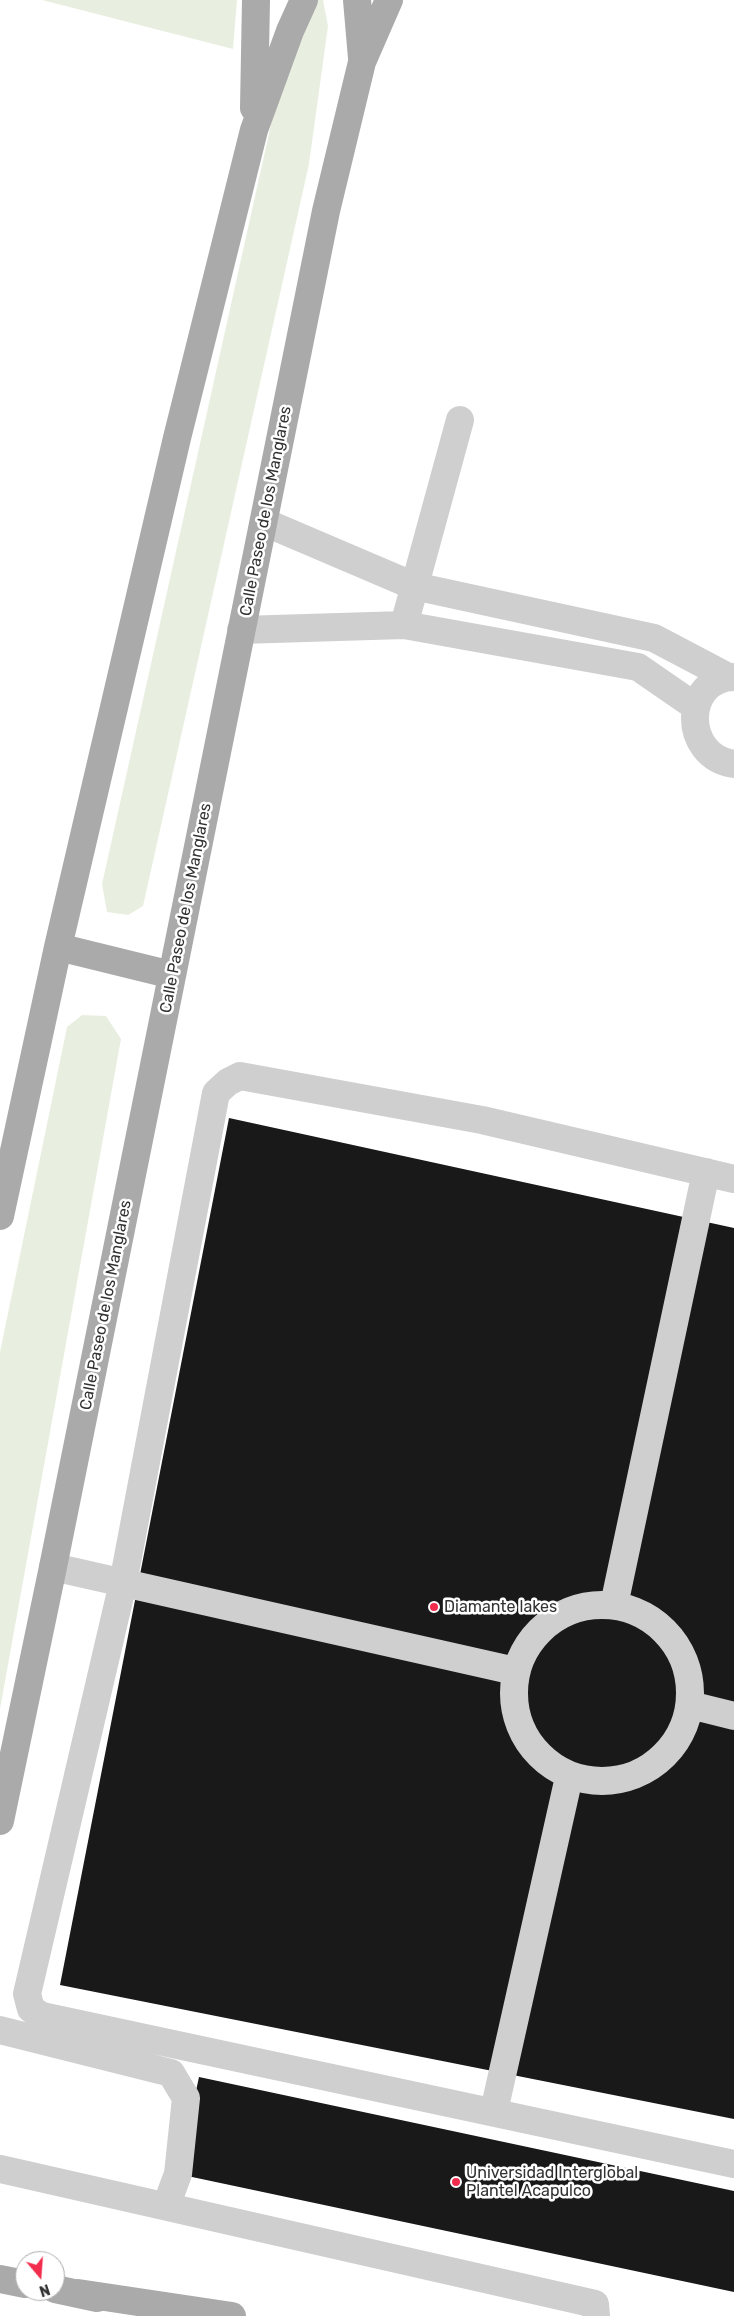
<!DOCTYPE html>
<html>
<head>
<meta charset="utf-8">
<style>
	body { margin:0 }
	#map { position:relative; width:734px; height:2316px; overflow:hidden; background:#fff; font-family:Rubik,sans-serif }
	canvas { display:block }
	.north { position:absolute; left:15px; top:2251px; width:50px; height:50px; box-sizing:border-box; background:#fff; border:1px solid #adadad; border-radius:50%; rotate:162deg; font-size:14px; font-weight:700; line-height:20px; text-align:center; color:#323232 }
	.north::after { content:''; display:block; margin:auto; width:18px; height:22px; background:#f12c4c; clip-path:polygon(50% 0,100% 100%,50% 72%,0 100%) }
</style>
</head>
<body>
<div id="map">
<canvas width="734" height="2316"></canvas>
<div class="north">N</div>
</div>
<script>
const c = document.querySelector('canvas').getContext('2d');
c.lineJoin = 'round';
function paint(path, color) { c.fillStyle = color; c.fill(path, 'evenodd'); }
function trace(path, color, width, dash) { c.strokeStyle = color; c.lineWidth = width; c.lineCap = dash ? 'butt' : 'round'; c.setLineDash(dash || []); c.stroke(path); }
function write(font, color, halo, rows, align = 'center') {
  c.font = font + ' Rubik,sans-serif'; c.lineWidth = 5; c.setLineDash([]); c.textBaseline = 'middle'; c.strokeStyle = halo; c.fillStyle = color; for (const [text, x, y, turn = 0] of rows) {
    c.save(); c.translate(x, y); c.rotate((+turn || 0) * Math.PI / 180); c.textAlign = isNaN(turn) ? turn : align; if (halo) c.strokeText(text, 0, 0); c.fillText(text, 0, 0); c.restore();
  }
}
paint(new Path2D(`
	M 42,0 L 237,0 L 233,49 Z
	M 318,0 L 323,0 L 328,26 L 309,164 L 143,906 L 128,915 L 107,912 L 102,884 L 278,93 Z
	M 82,1015 L 106,1016 L 121,1039 L 0,1709 L 0,1352 L 67,1027 Z`), '#e9efe0');
paint(new Path2D(`
	M 229,1118 L 734,1228 L 734,2119 L 60,1985 Z
	M 199,2077 L 734,2191 L 734,2292 L 178,2174 Z`), '#191919');
trace(new Path2D(`
	M 264,522 L 414,586 L 654,638 L 728,677
	M 404,625 L 460,420
	M 241,630 L 404,625 L 638,667 L 696,707
	M 734,677 C 683,678 681,756 734,764
	M 734,1179 L 482,1120 L 240,1076 L 228,1082 L 216,1093 L 123,1583 L 27,1994 L 31,2009 L 42,2016 L 734,2164
	M 53,1567 L 515,1671
	M514 1693a88 88 0 1 1 176 0a88 88 0 1 1-176 0Z
	M 614,1605 L 706,1172
	M 690,1705 L 734,1716
	M 0,2030 L 171,2073 L 186,2098 L 178,2174 L 166,2206
	M 494,2111 L 569,1777
	M 0,2169 L 595,2304 L 596,2316`), '#cfcfcf', 28);
trace(new Path2D(`
	M 357,0 L 362,58
	M 254,108 L 256,0
	M 58,947 L 172,975
	M 0,1216 L 58,947 L 177,438 L 254,130 L 290,31 L 304,0
	M 0,1821 L 53,1567 L 326,211 L 362,62 L 389,0
	M 0,2279 L 25,2284
	M 55,2289 L 97,2298
	M 78,2293 L 232,2316`), '#aaa', 28);
for (const [x, y, r, color] of [
	[434,1607,5,"#f12c4c"],
	[456,2182,5,"#f12c4c"]
]) { const dot = new Path2D(); dot.arc(x, y, r, 0, 2 * Math.PI); c.fillStyle = color; c.fill(dot); trace(dot, '#fff', 2); }
write('16px', '#323232', '#fff', [
	["Calle Paseo de los Manglares",266,511,-79],
	["Calle Paseo de los Manglares",186,908,-79],
	["Calle Paseo de los Manglares",106,1305,-79]
]);
write('16px', '#323232', '#fff', [
	["Diamante lakes",444,1607],
	["Universidad Interglobal",466,2173],
	["Plantel Acapulco",466,2191]
], 'left');
</script>
</body>
</html>
